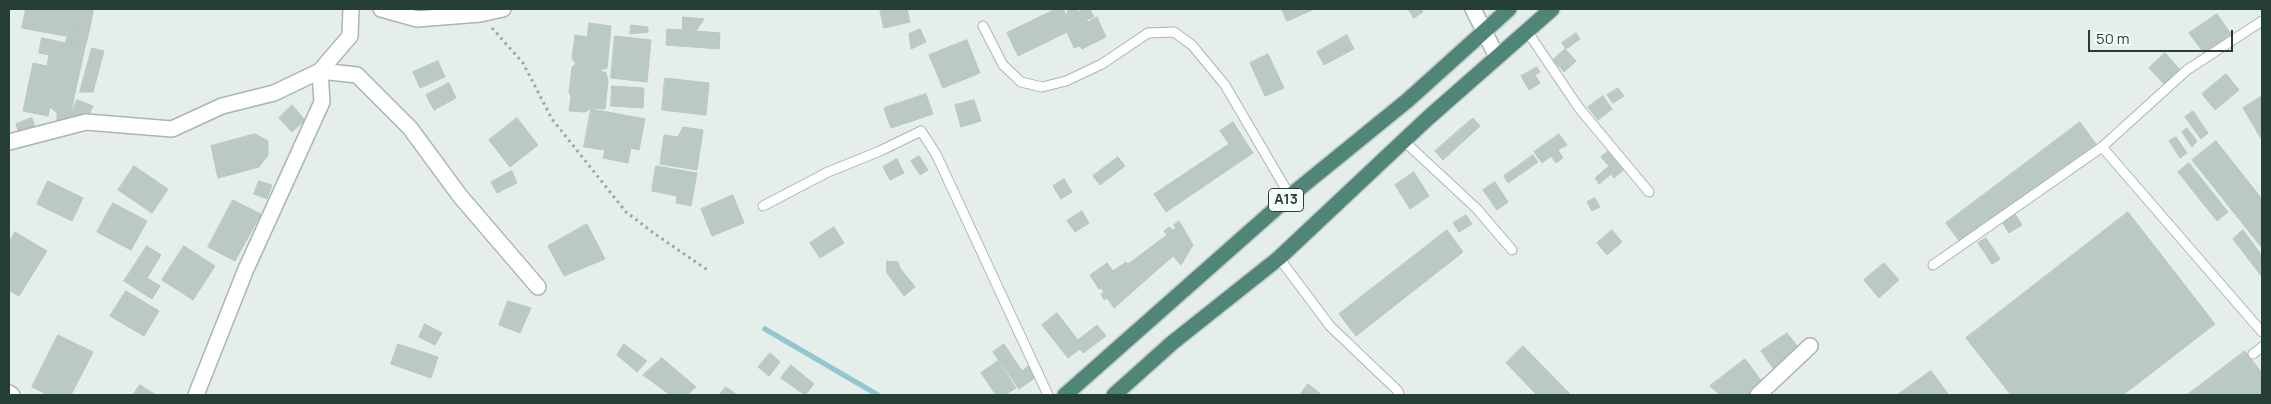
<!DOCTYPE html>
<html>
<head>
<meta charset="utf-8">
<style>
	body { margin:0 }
	#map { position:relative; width:2271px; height:404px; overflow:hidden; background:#e6eeea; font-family:Manrope,sans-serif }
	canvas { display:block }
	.frame { position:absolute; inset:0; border:10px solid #253f37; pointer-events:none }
	.scale { position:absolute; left:2088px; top:30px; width:145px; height:22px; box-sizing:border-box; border:2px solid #253f37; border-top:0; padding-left:6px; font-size:15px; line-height:18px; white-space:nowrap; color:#253f37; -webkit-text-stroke:4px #f6faf8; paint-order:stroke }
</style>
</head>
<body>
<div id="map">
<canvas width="2271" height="404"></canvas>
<div class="frame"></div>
<div class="scale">50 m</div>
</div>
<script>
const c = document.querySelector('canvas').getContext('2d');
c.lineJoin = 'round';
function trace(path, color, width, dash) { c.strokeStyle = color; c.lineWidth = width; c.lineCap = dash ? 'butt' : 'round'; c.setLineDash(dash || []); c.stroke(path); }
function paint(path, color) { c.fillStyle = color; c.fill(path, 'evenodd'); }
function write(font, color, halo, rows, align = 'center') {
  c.font = font + ' Manrope,sans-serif'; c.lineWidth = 4; c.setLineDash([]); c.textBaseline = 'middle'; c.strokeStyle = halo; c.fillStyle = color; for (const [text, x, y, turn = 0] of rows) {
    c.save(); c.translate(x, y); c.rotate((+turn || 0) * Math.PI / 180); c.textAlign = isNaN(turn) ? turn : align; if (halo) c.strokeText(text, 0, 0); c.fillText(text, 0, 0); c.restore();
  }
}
trace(new Path2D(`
	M 765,329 L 878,395`), '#91c8cf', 5.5);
const building = new Path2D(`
	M 26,9 L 72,9 L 65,36 L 22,28 Z
	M 72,9 L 93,9 L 93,12 Z
	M 72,9 L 93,12 L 89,32 L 68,28 Z
	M 880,9 L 907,9 L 910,22 L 884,28 Z
	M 1056,9 L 1063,9 L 1066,15 L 1068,14 L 1067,11 L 1070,9 L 1077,9 L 1078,12 L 1083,9 L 1090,9 L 1094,17 L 1086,20 L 1088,22 L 1097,17 L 1106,37 L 1082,49 L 1079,46 L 1074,48 L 1067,32 L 1018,56 L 1007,33 Z
	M 1282,9 L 1315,9 L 1287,21 Z
	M 1408,9 L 1421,9 L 1423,12 L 1414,18 Z
	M 2217,14 L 2231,34 L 2204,53 L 2189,33 Z
	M 683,17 L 704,19 L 696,31 L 720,33 L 719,49 L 666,45 L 667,29 L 682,30 Z
	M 589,23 L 611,26 L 607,68 L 599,70 L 606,73 L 608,81 L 605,109 L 592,108 L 585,112 L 569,111 L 571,97 L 569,92 L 572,67 L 576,64 L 572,58 L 575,35 L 587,37 Z
	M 631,25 L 648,27 L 648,32 L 630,34 Z
	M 68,28 L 89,32 L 85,47 L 66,43 Z
	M 920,29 L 926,42 L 911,49 L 909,34 Z
	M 1576,33 L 1580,39 L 1566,49 L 1562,43 Z
	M 1347,35 L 1354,49 L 1324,65 L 1317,52 Z
	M 615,36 L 651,40 L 647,82 L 611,78 Z
	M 42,38 L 85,47 L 70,116 L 67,121 L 57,122 L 57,113 L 50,107 L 48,116 L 23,111 L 33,63 L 47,66 L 49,55 L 39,53 Z
	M 967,40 L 980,73 L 943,88 L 929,55 Z
	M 92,48 L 104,51 L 93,92 L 80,92 Z
	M 1565,49 L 1576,61 L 1564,72 L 1553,60 Z
	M 2165,53 L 2181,71 L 2165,85 L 2149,68 Z
	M 1268,54 L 1284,88 L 1265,96 L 1250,63 Z
	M 438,61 L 445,77 L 420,88 L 413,72 Z
	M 1537,67 L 1540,72 L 1535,75 L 1540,83 L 1529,90 L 1521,76 Z
	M 2226,74 L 2239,90 L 2215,110 L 2202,94 Z
	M 665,78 L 709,83 L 706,115 L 662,110 Z
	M 449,83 L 456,98 L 434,110 L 426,95 Z
	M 612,86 L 644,88 L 643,108 L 611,106 Z
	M 1618,88 L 1624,96 L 1613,103 L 1607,95 Z
	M 926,94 L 933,114 L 891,128 L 884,108 Z
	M 1603,96 L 1612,109 L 1598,120 L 1588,107 Z
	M 2262,96 L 2262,140 L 2243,108 Z
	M 77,100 L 93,106 L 86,122 L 70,116 Z
	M 974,100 L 981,121 L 961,127 L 955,105 Z
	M 292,105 L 305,120 L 292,132 L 279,118 Z
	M 591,109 L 645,119 L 639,150 L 631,148 L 628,163 L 603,158 L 605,150 L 584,147 Z
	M 2193,111 L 2208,133 L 2201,139 L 2185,117 Z
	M 32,118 L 37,133 L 21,139 L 16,124 Z
	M 517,118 L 538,145 L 510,167 L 489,140 Z
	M 1473,118 L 1480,126 L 1443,160 L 1435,151 Z
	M 1233,122 L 1253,153 L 1166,212 L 1154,194 L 1229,144 L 1220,131 Z
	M 2080,122 L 2096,144 L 1962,245 L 1946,223 Z
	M 683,127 L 703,130 L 697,170 L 660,164 L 664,135 L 678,137 Z
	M 2187,128 L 2197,141 L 2192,147 L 2182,132 Z
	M 255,134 L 268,141 L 268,155 L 259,167 L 218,178 L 211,146 Z
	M 1559,134 L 1567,145 L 1558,150 L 1563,158 L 1556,163 L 1551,156 L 1542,163 L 1534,152 Z
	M 2176,137 L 2187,153 L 2180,158 L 2169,141 Z
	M 2216,141 L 2262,199 L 2262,248 L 2192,160 Z
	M 1611,149 L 1627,167 L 1614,178 L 1611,174 L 1599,184 L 1595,178 L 1609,166 L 1601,157 Z
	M 1533,155 L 1538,162 L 1508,183 L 1504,176 Z
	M 919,156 L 928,170 L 920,175 L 911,161 Z
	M 1118,157 L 1125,166 L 1100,185 L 1093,176 Z
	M 897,159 L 904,173 L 890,180 L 883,167 Z
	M 2189,163 L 2228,212 L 2217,221 L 2178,172 Z
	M 134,166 L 168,189 L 152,213 L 118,190 Z
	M 656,166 L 697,173 L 691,206 L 676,203 L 677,196 L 652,191 Z
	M 512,171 L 517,183 L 497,193 L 491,182 Z
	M 1414,172 L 1429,196 L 1410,209 L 1395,185 Z
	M 1064,179 L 1072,192 L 1061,199 L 1053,186 Z
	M 48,181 L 83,198 L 72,221 L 37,204 Z
	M 259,181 L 272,185 L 267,199 L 254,194 Z
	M 1495,182 L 1508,202 L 1497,210 L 1483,190 Z
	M 733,195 L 744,223 L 712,236 L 701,209 Z
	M 1595,198 L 1600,207 L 1592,211 L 1587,202 Z
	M 233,200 L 261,214 L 235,261 L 208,247 Z
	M 113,203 L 147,221 L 131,250 L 97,232 Z
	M 1082,211 L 1089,223 L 1075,232 L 1067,221 Z
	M 2128,212 L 2215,324 L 2123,395 L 2011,395 L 1966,338 Z
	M 2015,214 L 2022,225 L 2009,233 L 2002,222 Z
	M 1466,215 L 1472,224 L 1459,232 L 1453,223 Z
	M 1179,221 L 1193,245 L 1181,265 L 1173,256 L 1114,308 L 1107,298 L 1104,300 L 1101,294 L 1104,292 L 1101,288 L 1099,289 L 1090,275 L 1107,263 L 1113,271 L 1126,262 L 1128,264 L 1167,235 L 1164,231 L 1169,227 L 1173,230 L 1176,228 L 1174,225 Z
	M 587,224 L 605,259 L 564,276 L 548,246 Z
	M 834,227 L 844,243 L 820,258 L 810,243 Z
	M 1447,230 L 1463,252 L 1356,336 L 1339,314 Z
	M 1612,230 L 1622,242 L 1607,255 L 1597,243 Z
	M 2243,230 L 2262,256 L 2262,277 L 2233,239 Z
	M 15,232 L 47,251 L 19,296 L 9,290 L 9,243 Z
	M 1986,238 L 2000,259 L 1992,264 L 1978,243 Z
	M 147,246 L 161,255 L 147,278 L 160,286 L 152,299 L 124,281 Z
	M 184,246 L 215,266 L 193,300 L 162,280 Z
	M 887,261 L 898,262 L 900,268 L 915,287 L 904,296 L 887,273 Z
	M 1884,263 L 1899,280 L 1879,298 L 1864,280 Z
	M 126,291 L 159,311 L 144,336 L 110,316 Z
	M 508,301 L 531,308 L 520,333 L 499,325 Z
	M 1057,313 L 1078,340 L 1097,325 L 1106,336 L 1083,353 L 1080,349 L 1068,358 L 1042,325 Z
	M 425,324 L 442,333 L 435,345 L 419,337 Z
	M 1787,333 L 1808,360 L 1782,381 L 1761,351 Z
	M 58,335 L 93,352 L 71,395 L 48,395 L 32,387 Z
	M 398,344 L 438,357 L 431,378 L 391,364 Z
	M 624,344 L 647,361 L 637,372 L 617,355 Z
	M 1004,344 L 1022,371 L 1028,366 L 1036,377 L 1019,389 L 993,352 Z
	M 1523,346 L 1571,395 L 1537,395 L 1506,363 Z
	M 2245,351 L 2262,373 L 2262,395 L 2187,395 Z
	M 770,353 L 780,362 L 769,376 L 758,367 Z
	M 662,358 L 696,387 L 687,395 L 670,395 L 643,375 Z
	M 1745,359 L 1772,395 L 1720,395 L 1710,386 Z
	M 998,361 L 1016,388 L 1005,395 L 996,395 L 981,373 Z
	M 791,365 L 814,384 L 805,395 L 781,378 Z
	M 1931,371 L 1949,395 L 1897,395 Z
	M 1308,384 L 1322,395 L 1300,395 Z
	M 140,385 L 156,395 L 133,395 Z
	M 726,387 L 737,395 L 719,395 Z`);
paint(building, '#bbc9c3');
trace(building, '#b8c7c0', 1);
const service = new Path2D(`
	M 983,26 L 1003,65 L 1021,82 L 1042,87 L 1066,81 L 1102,64 L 1148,33 L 1174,32 L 1192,45 L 1225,85 L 1290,196
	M 1527,31 L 1579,108 L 1649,192
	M 1404,141 L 1477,209 L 1512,250
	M 2102,147 L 2262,332
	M 763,206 L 828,172 L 880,151 L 921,131 L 936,154 L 1048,395
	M 1279,258 L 1330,326 L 1398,391 L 1399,395
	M 1933,265 L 2102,147 L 2187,70 L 2262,21
	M 2253,354 L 2262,347`);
const minor = new Path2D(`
	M 381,9 L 417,19 L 480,14 L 503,9
	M 9,142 L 86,122 L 172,129 L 222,106 L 274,93 L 320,71 L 357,75 L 410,128 L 460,196 L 538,287
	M 9,393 L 12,395
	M 196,395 L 246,269 L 322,102 L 320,71 L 350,36 L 351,9
	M 1758,395 L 1810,346`);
const secondary = new Path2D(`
	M 1473,9 L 1497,57`);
const trunk = new Path2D(`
	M 1065,395 L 1290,196 L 1408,100 L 1509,9
	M 1114,395 L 1172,343 L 1279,258 L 1428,118 L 1552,9`);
trace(service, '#a8b6b1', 11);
trace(minor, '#a8b6b1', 18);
trace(secondary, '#a4b9b1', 18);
trace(trunk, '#c2c9c7', 18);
trace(new Path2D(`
	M 492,28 L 523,63 L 552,119 L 626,212 L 655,234 L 709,271`), '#88b0a2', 3, [2.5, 4]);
trace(service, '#fff', 9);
trace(minor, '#fff', 15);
trace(secondary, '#fff', 15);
trace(trunk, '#4f8677', 15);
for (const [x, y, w] of [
	[1286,200,35]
]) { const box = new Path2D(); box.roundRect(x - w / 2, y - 11.5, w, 23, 4); c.fillStyle = '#f6faf8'; c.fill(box); trace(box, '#253f37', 1); }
write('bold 14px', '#253f37', null, [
	["A13",1286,200]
]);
</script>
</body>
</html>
